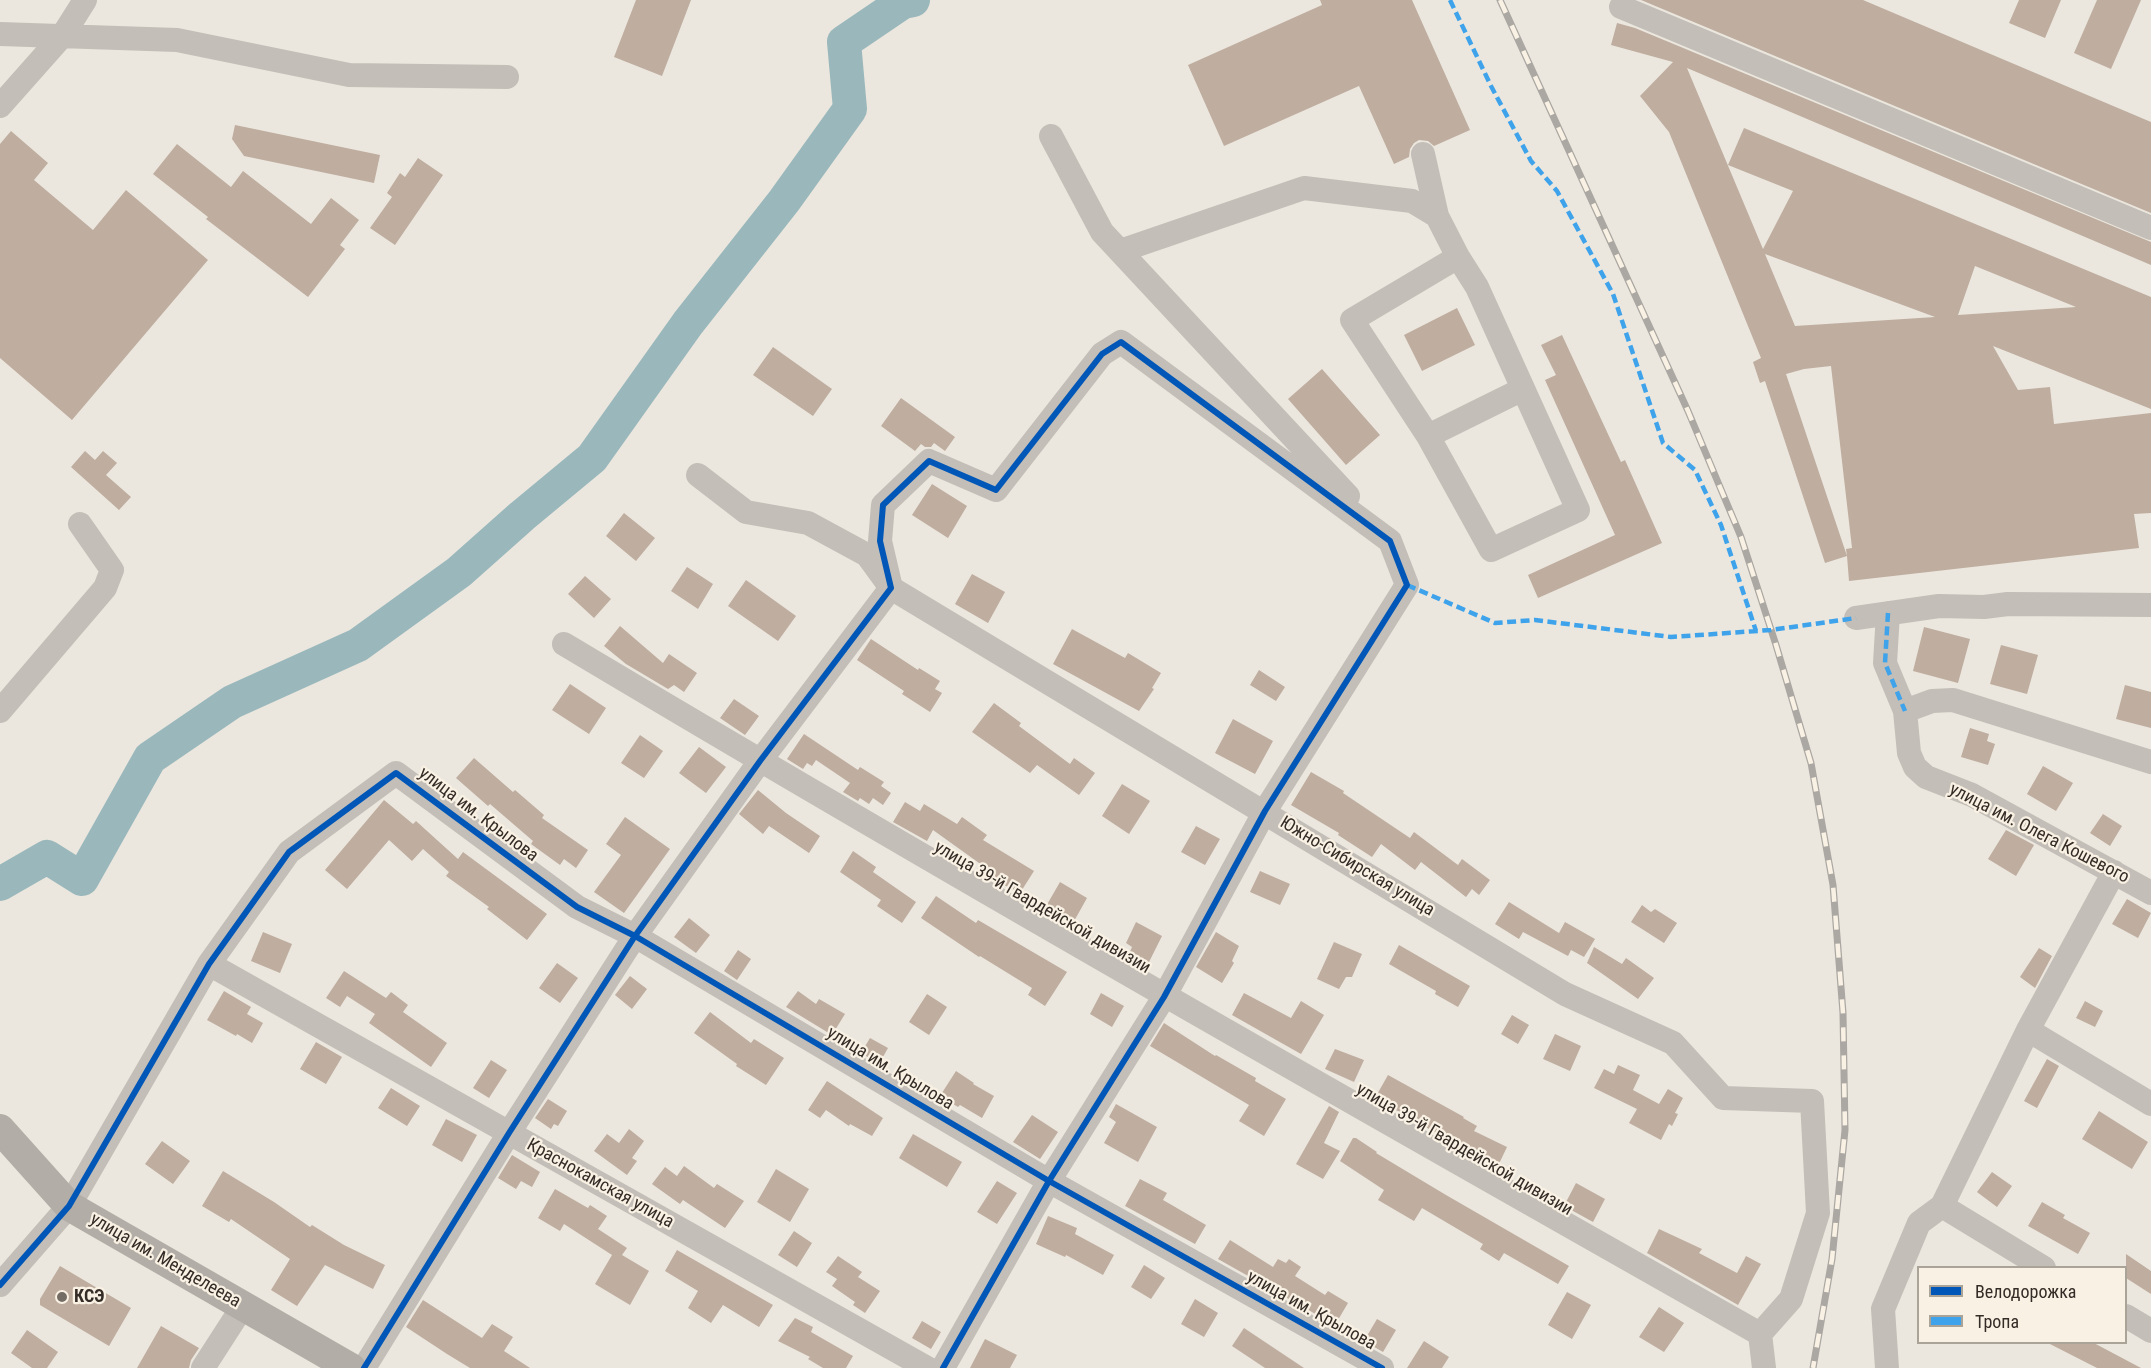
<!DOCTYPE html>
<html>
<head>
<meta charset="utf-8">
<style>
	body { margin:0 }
	#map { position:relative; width:2151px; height:1368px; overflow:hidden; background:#ebe7de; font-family:"Roboto Condensed",sans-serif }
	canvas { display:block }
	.legend { position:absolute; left:1917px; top:1266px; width:210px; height:78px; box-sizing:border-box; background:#f9f2e4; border:2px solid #aaa398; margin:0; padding:8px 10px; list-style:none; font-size:18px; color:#342c26 }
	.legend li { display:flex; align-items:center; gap:12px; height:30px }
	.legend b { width:30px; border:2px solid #aaa398 }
</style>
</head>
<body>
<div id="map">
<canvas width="2151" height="1368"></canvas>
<ul class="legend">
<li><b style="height:8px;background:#0057b8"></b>Велодорожка</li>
<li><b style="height:8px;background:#3ea3eb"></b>Тропа</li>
</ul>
</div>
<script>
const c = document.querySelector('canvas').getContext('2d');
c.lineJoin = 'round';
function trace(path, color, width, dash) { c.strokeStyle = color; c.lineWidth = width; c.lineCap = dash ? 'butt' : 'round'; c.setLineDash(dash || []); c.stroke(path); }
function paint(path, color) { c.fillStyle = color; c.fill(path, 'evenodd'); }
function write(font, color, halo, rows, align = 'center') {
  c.font = font + ' "Roboto Condensed",sans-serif'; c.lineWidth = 4.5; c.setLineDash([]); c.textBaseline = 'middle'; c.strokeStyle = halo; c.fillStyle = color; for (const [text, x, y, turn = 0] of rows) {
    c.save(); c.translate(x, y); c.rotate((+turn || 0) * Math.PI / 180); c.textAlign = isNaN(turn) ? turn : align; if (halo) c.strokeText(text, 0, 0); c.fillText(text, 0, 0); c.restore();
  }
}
trace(new Path2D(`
	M 0,884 L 47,857 L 82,879 L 150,758 L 232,702 L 358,645 L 459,572 L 522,516 L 592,458 L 688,323 L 784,201 L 850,109 L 844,42 L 903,2 L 913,0`), '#9ab8bc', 34);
paint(new Path2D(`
	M 636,0 L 691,0 L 662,76 L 614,57 Z
	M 1320,0 L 1412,0 L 1470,130 L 1434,146 L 1428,141 L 1419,140 L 1414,143 L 1410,149 L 1409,157 L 1394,164 L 1359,86 L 1224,146 L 1188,65 L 1322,5 Z
	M 1641,0 L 1863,0 L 2151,122 L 2151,213 Z
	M 2019,0 L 2061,0 L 2045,38 L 2009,23 Z
	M 2097,0 L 2141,0 L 2111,69 L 2074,53 Z
	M 1617,23 L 1635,28 L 2151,242 L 2151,265 L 1687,68 L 1763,249 L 1793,191 L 1728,165 L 1744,128 L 2151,297 L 2151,409 L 1993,346 L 2018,390 L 2050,387 L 2054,424 L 2151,413 L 2151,513 L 2134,514 L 2139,548 L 1849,581 L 1847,556 L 1825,563 L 1765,381 L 1760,383 L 1753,362 L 1761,358 L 1669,132 L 1640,96 L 1673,62 L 1611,45 ZM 1765,254 L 1935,317 L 1795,326 ZM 1975,266 L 2076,307 L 1958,315 ZM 1831,366 L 1852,548 L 1846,549 L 1847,556 L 1786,374 L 1804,369 Z
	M 235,125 L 380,155 L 374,183 L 244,156 L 232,139 Z
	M 11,131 L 48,163 L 34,180 L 93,230 L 126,190 L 208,260 L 72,420 L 0,358 L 0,144 Z
	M 177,144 L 231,187 L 243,171 L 311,224 L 331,198 L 359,220 L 340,245 L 345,249 L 308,297 L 206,219 L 208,217 L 153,174 Z
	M 418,158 L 443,175 L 395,245 L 370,228 L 392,197 L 387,193 L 400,173 L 405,177 Z
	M 1457,308 L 1475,345 L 1422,371 L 1404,335 Z
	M 1562,335 L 1621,462 L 1625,460 L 1662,543 L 1538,598 L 1528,575 L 1615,535 L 1545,380 L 1556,375 L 1541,345 Z
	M 773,347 L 832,389 L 813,416 L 753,375 Z
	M 1322,369 L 1380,435 L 1346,465 L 1288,399 Z
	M 901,398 L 955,437 L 945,451 L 934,443 L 931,447 L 925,447 L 921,444 L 915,451 L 881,426 Z
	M 85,451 L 95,460 L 103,451 L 117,463 L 106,475 L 131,497 L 119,510 L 71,467 Z
	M 932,484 L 967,506 L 948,538 L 912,515 Z
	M 624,513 L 655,538 L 636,561 L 606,536 Z
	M 687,567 L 713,584 L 698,609 L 671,591 Z
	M 972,574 L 1005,592 L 988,623 L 955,604 Z
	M 585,576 L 611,599 L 594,618 L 568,594 Z
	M 746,580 L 796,616 L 778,641 L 728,606 Z
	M 620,626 L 663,663 L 669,654 L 697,673 L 684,692 L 674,685 L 668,689 L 626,664 L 604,646 Z
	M 1924,627 L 1970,639 L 1958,683 L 1913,671 Z
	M 1072,629 L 1125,658 L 1128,653 L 1161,673 L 1152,688 L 1154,689 L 1139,711 L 1053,664 Z
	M 871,639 L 918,670 L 919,668 L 940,681 L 935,689 L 942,693 L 930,712 L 902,694 L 904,691 L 857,660 Z
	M 2001,645 L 2038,655 L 2027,694 L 1990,684 Z
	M 1259,670 L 1285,687 L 1276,701 L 1250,685 Z
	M 570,684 L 606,708 L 589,734 L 552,710 Z
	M 2125,685 L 2151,692 L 2151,728 L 2116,719 Z
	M 734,699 L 759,716 L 745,735 L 720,718 Z
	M 994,703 L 1021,723 L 1019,726 L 1070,764 L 1074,758 L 1095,773 L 1079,795 L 1037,765 L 1030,773 L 972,732 Z
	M 1233,719 L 1273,741 L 1255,774 L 1215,753 Z
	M 1970,728 L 1989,734 L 1987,741 L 1995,744 L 1988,765 L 1961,757 Z
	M 804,734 L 858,770 L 860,767 L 884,782 L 881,786 L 891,793 L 883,805 L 873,798 L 869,804 L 860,798 L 858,801 L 843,792 L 850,783 L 816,760 L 812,766 L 807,763 L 803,769 L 787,759 Z
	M 640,735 L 663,751 L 644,778 L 621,763 Z
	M 699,747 L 726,767 L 706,793 L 679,773 Z
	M 474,758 L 513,792 L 515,790 L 544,815 L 542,818 L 588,850 L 576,868 L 564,859 L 560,865 L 531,844 L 533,841 L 490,804 L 488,806 L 456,778 Z
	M 2043,766 L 2073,783 L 2056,811 L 2027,794 Z
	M 1311,772 L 1344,791 L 1343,793 L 1410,838 L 1414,832 L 1458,865 L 1462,859 L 1490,880 L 1479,895 L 1472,889 L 1466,897 L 1421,862 L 1415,870 L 1381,844 L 1372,857 L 1338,835 L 1339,833 L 1291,805 Z
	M 1122,784 L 1150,801 L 1129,834 L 1102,816 Z
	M 758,790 L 786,813 L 820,836 L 809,853 L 769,826 L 763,834 L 739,814 Z
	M 384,800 L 413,824 L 416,821 L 458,859 L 463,852 L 547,914 L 527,940 L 487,909 L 489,907 L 446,876 L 449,872 L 423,849 L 412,861 L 389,840 L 347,889 L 325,870 Z
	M 905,802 L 920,811 L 924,804 L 957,824 L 962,817 L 987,835 L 983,840 L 1034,871 L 1020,893 L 990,878 L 993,873 L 933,830 L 927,841 L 893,822 Z
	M 2103,814 L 2122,826 L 2110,846 L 2090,833 Z
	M 625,817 L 670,849 L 624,913 L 594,892 L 621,855 L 606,844 Z
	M 1196,826 L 1220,839 L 1205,865 L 1181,852 Z
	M 2006,830 L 2034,845 L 2016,876 L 1988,859 Z
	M 853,851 L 876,867 L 873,872 L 916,902 L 902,923 L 877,906 L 881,900 L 840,872 Z
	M 1260,871 L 1290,884 L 1280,905 L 1250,892 Z
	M 1060,882 L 1087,898 L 1073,923 L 1045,908 Z
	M 936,896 L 976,923 L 978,920 L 1067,972 L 1045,1006 L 1028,995 L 1032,988 L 980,956 L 979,957 L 921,918 Z
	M 2127,899 L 2151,913 L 2138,938 L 2112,924 Z
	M 1509,902 L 1559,933 L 1565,922 L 1595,939 L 1584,957 L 1571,950 L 1568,956 L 1523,932 L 1519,939 L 1495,924 Z
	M 1642,905 L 1651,912 L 1655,909 L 1677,923 L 1664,943 L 1631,922 Z
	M 689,918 L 710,935 L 696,953 L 674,937 Z
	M 1136,922 L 1162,936 L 1148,964 L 1129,954 L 1132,947 L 1126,943 Z
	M 263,932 L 292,944 L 280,973 L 251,961 Z
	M 1216,932 L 1239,946 L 1232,961 L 1234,963 L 1222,983 L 1196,967 Z
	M 1334,942 L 1362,954 L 1352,977 L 1346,977 L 1339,989 L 1317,979 Z
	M 1399,945 L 1470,986 L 1458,1007 L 1435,994 L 1436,991 L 1389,964 Z
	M 1594,947 L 1622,964 L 1626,958 L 1654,978 L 1638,999 L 1587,963 Z
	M 2039,948 L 2052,956 L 2035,988 L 2020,977 Z
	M 738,950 L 751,959 L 737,980 L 724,971 Z
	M 557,963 L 578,978 L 560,1003 L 539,988 Z
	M 344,971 L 386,998 L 391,992 L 408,1005 L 403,1012 L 447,1043 L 431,1067 L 369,1023 L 375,1014 L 347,996 L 340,1007 L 326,998 Z
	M 630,976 L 647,989 L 632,1009 L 615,995 Z
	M 224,991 L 251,1007 L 247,1014 L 263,1023 L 252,1043 L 237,1034 L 236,1036 L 207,1020 Z
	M 798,991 L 816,1004 L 819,999 L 845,1014 L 832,1035 L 786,1007 Z
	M 1101,993 L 1124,1006 L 1112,1027 L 1090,1014 Z
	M 1244,993 L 1291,1018 L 1301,1001 L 1324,1015 L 1301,1054 L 1232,1015 Z
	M 927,994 L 947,1007 L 929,1035 L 909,1022 Z
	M 2085,1001 L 2103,1011 L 2095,1027 L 2076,1018 Z
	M 710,1012 L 751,1043 L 754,1039 L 784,1058 L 766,1085 L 736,1066 L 737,1064 L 694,1033 Z
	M 1512,1015 L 1529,1025 L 1518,1044 L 1501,1034 Z
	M 1164,1023 L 1215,1056 L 1216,1055 L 1256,1078 L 1255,1081 L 1286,1099 L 1264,1136 L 1239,1121 L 1249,1105 L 1150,1046 Z
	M 1555,1034 L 1581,1046 L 1570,1071 L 1543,1059 Z
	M 870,1038 L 888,1048 L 879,1064 L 861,1053 Z
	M 316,1042 L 342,1057 L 326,1084 L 300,1069 Z
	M 1335,1049 L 1364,1060 L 1354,1082 L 1325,1069 Z
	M 2047,1059 L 2059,1066 L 2037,1108 L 2024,1101 Z
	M 491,1060 L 507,1070 L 489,1098 L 473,1088 Z
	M 1618,1065 L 1640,1075 L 1633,1090 L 1659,1104 L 1668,1089 L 1683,1098 L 1675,1113 L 1678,1114 L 1672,1126 L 1669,1124 L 1661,1140 L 1629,1123 L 1637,1109 L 1594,1088 L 1604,1069 L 1614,1074 Z
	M 956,1071 L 974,1083 L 973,1084 L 994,1096 L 982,1118 L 960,1105 L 958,1107 L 940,1096 Z
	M 1388,1075 L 1464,1117 L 1463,1118 L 1477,1126 L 1474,1131 L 1507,1147 L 1497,1168 L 1375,1098 Z
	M 827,1081 L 883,1118 L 872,1136 L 850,1124 L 849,1126 L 826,1110 L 820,1118 L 808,1110 Z
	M 391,1088 L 420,1106 L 407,1126 L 378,1108 Z
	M 548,1099 L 567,1111 L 558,1126 L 554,1124 L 551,1129 L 535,1118 Z
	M 1116,1104 L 1157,1127 L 1138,1162 L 1104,1143 L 1116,1122 L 1109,1117 Z
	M 1329,1106 L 1339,1112 L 1324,1143 L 1340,1151 L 1323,1179 L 1296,1164 Z
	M 2099,1111 L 2148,1142 L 2132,1169 L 2082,1139 Z
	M 1032,1115 L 1058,1132 L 1040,1159 L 1013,1142 Z
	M 446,1119 L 477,1135 L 462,1162 L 432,1145 Z
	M 629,1129 L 644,1141 L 632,1158 L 637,1161 L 627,1175 L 594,1151 L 607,1134 L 619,1143 Z
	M 913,1134 L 962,1162 L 947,1187 L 899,1158 Z
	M 1353,1138 L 1356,1138 L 1377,1152 L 1376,1153 L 1446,1195 L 1569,1266 L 1558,1284 L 1504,1253 L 1499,1261 L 1480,1249 L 1483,1244 L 1422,1208 L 1414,1221 L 1378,1200 L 1384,1190 L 1340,1161 Z
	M 162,1141 L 190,1161 L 173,1184 L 145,1164 Z
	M 512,1155 L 540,1172 L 532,1187 L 521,1181 L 516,1189 L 498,1178 Z
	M 684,1166 L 714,1188 L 717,1184 L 744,1201 L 725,1228 L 683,1200 L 680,1204 L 652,1184 L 665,1167 L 677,1176 Z
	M 776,1169 L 809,1189 L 790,1222 L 757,1202 Z
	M 223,1171 L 274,1202 L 310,1227 L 312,1225 L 344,1245 L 385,1265 L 373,1289 L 325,1265 L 297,1306 L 271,1290 L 290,1259 L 231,1219 L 229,1222 L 202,1206 Z
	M 1992,1172 L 2012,1186 L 1997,1207 L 1977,1192 Z
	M 1140,1179 L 1167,1193 L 1163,1200 L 1170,1204 L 1206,1225 L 1195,1244 L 1125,1206 Z
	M 997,1181 L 1017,1193 L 997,1224 L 977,1212 Z
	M 1576,1183 L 1605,1199 L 1593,1222 L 1564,1206 Z
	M 555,1189 L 588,1208 L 590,1205 L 607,1216 L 598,1229 L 627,1248 L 622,1255 L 649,1271 L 630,1305 L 595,1284 L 612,1255 L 564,1224 L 560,1231 L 538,1218 Z
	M 2042,1202 L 2065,1215 L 2063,1218 L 2090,1233 L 2078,1254 L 2028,1226 Z
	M 1048,1216 L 1077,1228 L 1075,1234 L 1114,1255 L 1103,1275 L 1066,1255 L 1065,1257 L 1036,1244 Z
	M 1659,1229 L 1702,1249 L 1699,1253 L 1737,1273 L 1746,1256 L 1761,1264 L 1738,1305 L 1647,1253 Z
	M 794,1231 L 812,1243 L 797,1267 L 778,1255 Z
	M 1230,1240 L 1273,1267 L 1278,1259 L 1286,1263 L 1289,1259 L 1301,1267 L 1295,1276 L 1325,1295 L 1328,1291 L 1348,1303 L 1335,1325 L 1218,1259 Z
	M 677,1250 L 773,1305 L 759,1327 L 723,1305 L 711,1323 L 688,1308 L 698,1291 L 665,1271 Z
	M 2126,1254 L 2151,1271 L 2151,1294 L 2126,1278 Z
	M 838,1256 L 862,1272 L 858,1277 L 880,1291 L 865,1313 L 853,1305 L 855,1302 L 832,1286 L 837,1279 L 826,1272 Z
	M 1144,1265 L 1165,1278 L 1151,1299 L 1131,1287 Z
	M 60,1266 L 131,1308 L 109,1346 L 40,1305 L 40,1299 Z
	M 1567,1292 L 1591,1305 L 1572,1339 L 1548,1325 Z
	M 1195,1299 L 1218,1313 L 1204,1337 L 1181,1324 Z
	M 423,1300 L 482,1338 L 492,1324 L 513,1337 L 504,1351 L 530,1368 L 470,1368 L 447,1354 L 406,1327 Z
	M 1659,1307 L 1684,1323 L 1664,1352 L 1639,1337 Z
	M 795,1318 L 813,1327 L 811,1332 L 853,1356 L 846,1368 L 823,1368 L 808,1359 L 810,1357 L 778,1341 Z
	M 1377,1319 L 1396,1330 L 1383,1352 L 1364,1341 Z
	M 922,1321 L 941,1332 L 931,1349 L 912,1338 Z
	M 161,1326 L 199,1348 L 191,1360 L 189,1368 L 137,1368 Z
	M 1244,1328 L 1304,1368 L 1265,1368 L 1232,1346 Z
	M 27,1330 L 58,1352 L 47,1368 L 32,1368 L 11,1353 Z
	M 985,1339 L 1017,1355 L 1010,1368 L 970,1368 Z
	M 1424,1341 L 1449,1357 L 1442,1368 L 1407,1368 Z
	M 2046,1342 L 2092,1342 L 2141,1368 L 2097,1368 Z`), '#bfad9f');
trace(new Path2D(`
	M 1621,7 L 2151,228
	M 0,34 L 177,40 L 349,75 L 507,77
	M 0,106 L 63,35 L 85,0
	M 1051,136 L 1102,232 L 1348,496
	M 1423,154 L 1437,216
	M 1120,251 L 1304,188 L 1412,201 L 1437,216 L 1458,257 L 1352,320 L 1428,436 L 1491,550 L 1578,510 L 1477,287 L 1458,257
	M 1428,436 L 1523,389
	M 698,475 L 746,512 L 808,523 L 867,555 L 891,588 L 1565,994 L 1673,1043 L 1723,1098 L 1812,1101 L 1818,1213 L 1791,1299 L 1760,1334
	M 1888,613 L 1885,663 L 1905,711 L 1909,753 L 1915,767 L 1926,777 L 1972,795 L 2151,893
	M 1856,618 L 1939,606 L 1984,607 L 2008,604 L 2151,605
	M 564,644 C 959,880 1359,1107 1760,1334
	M 0,711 L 105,588 L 112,570 L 80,524
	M 1905,711 L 1932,701 L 1953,700 L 2151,762
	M 209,964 L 927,1368
	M 2028,1030 L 2151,1104
	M 1942,1206 L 2044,1268
	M 0,1285 L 69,1206 L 209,964 L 289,852 L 396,773 L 577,907 L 635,936 L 1049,1181 L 1382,1368
	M 2126,1316 L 2151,1331
	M 1760,1334 L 1764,1368
	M 203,1368 L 243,1306
	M 364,1368 L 509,1133 L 635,936 L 760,761 L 891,588 L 880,541 L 883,505 L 929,461 L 996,490 L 1102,354 L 1121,342 L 1390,541 L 1407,585 L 1265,811 L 1164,997 L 1049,1181 L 943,1368
	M 1887,1368 L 1883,1309 L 1919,1223 L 1942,1206 L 2028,1030 L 2114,872`), '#c3beb7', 24);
trace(new Path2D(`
	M 0,1129 L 69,1206 L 351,1368`), '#b2ada6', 30);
const rail = new Path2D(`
	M 1500,0 L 1688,411 L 1741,537 L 1776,645 L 1811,763 L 1833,885 L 1843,1013 L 1845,1130 L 1832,1259 L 1813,1368`);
trace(rail, '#aba7a2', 7);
trace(rail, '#f9f2e4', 4.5, [14]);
trace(new Path2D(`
	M 1450,0 L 1491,86 L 1531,161 L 1557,191 L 1613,294 L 1663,443 L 1695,470 L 1721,525 L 1756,631
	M 1407,585 L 1495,623 L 1535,620 L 1671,637 L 1771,630 L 1856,618
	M 1888,613 L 1885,663 L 1905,711`), '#3ea3eb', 4.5, [9, 4.5]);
trace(new Path2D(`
	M 0,1285 L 69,1206 L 209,964 L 289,852 L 396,773 L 577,907 L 635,936 L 1049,1181 L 1382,1368
	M 364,1368 L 509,1133 L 635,936 L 760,761 L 891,588 L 880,541 L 883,505 L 929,461 L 996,490 L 1102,354 L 1121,342 L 1390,541 L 1407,585 L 1265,811 L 1164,997 L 1049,1181 L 943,1368`), '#0057b8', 6);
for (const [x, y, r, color] of [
	[62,1297,6,"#746d66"]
]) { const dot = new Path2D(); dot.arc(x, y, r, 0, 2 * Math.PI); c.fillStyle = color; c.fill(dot); trace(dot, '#f9f2e4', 2); }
write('18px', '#342c26', '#f9f2e4', [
	["улица им. Крылова",478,815,37],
	["улица им. Олега Кошевого",2039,834,27],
	["Южно-Сибирская улица",1357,867,31],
	["улица 39-й Гвардейской дивизии",1042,908,30],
	["улица им. Крылова",890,1069,31],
	["улица 39-й Гвардейской дивизии",1464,1150,30],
	["Краснокамская улица",600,1184,29],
	["улица им. Менделеева",165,1261,30],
	["улица им. Крылова",1311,1311,29]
]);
write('bold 18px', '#342c26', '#f9f2e4', [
	["КСЭ",74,1297]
], 'left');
</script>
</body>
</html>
